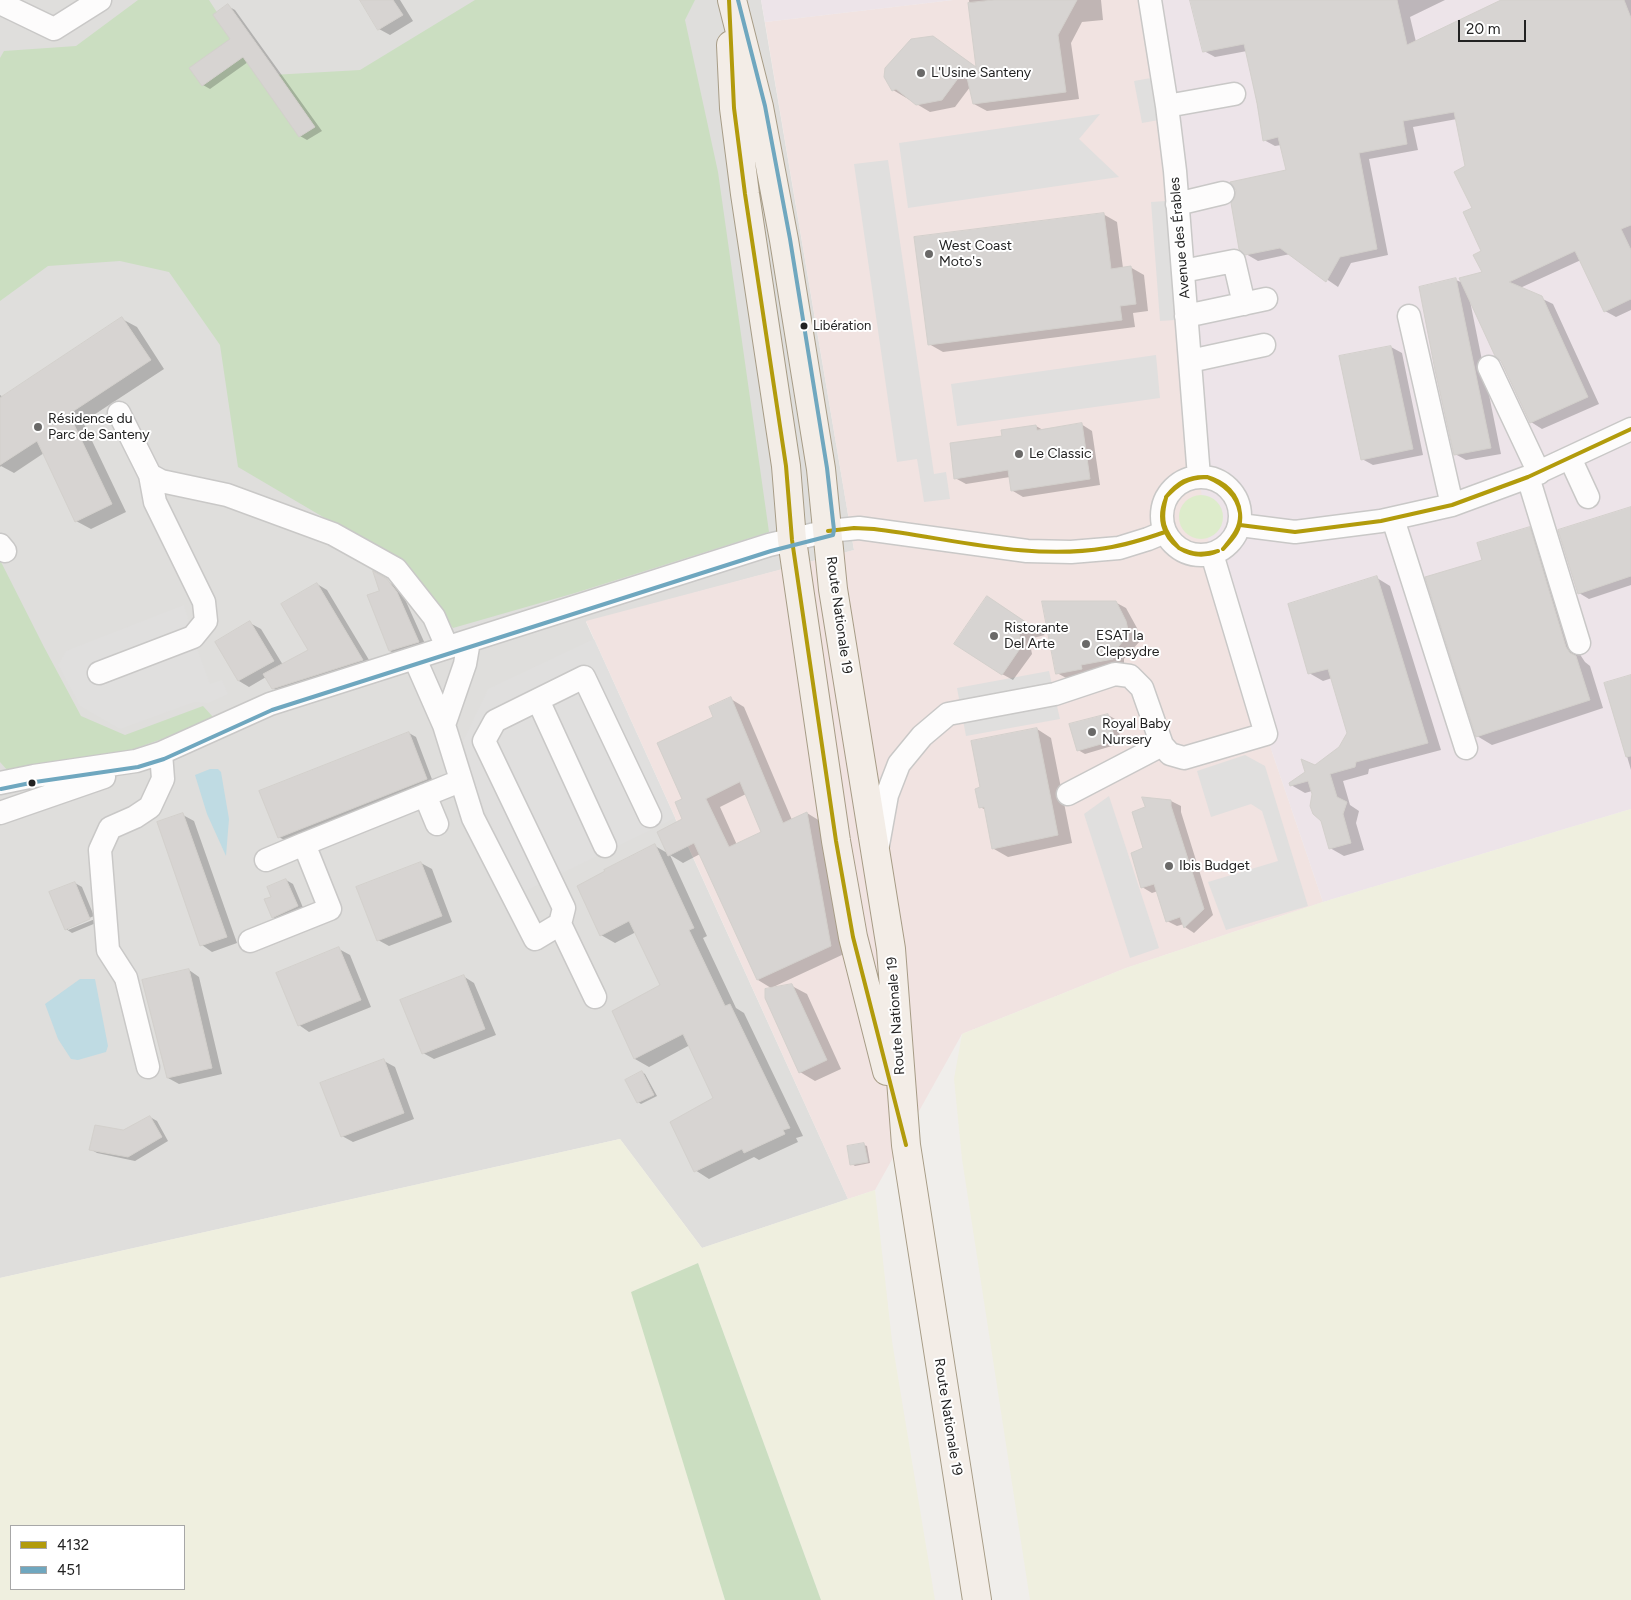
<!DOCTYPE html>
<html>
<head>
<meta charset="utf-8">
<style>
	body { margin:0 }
	#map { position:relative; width:1631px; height:1600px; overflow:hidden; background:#f0eeeb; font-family:Figtree,sans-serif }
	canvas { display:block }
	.legend { position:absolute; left:10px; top:1525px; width:175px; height:65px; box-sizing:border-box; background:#fff; border:1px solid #a7a7a7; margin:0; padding:6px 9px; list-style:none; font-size:15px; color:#222 }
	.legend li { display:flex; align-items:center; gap:10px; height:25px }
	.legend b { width:25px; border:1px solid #a7a7a7 }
	.scale { position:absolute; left:1458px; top:20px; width:68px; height:22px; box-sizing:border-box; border:2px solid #222; border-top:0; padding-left:6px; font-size:15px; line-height:18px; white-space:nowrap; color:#222; -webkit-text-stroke:4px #fff; paint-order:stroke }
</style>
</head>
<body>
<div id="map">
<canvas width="1631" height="1600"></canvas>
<ul class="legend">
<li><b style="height:6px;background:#b29b0c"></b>4132</li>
<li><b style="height:6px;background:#6fa7bf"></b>451</li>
</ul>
<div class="scale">20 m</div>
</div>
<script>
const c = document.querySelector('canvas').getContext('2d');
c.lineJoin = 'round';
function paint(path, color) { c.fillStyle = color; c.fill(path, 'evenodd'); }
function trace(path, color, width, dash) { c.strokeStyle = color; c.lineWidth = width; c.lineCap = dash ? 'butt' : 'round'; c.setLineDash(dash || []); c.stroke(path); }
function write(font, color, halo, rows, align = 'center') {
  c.font = font + ' Figtree,sans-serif'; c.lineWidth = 4; c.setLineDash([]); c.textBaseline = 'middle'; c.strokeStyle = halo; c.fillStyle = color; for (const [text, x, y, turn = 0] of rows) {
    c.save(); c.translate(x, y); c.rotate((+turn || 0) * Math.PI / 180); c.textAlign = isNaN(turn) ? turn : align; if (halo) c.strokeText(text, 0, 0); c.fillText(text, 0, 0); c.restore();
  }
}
paint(new Path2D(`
	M 0,0 L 761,0 L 854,550 L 586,622 L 848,1199 L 702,1248 L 620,1139 L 0,1278 Z`), '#dfdedc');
paint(new Path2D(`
	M 953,0 L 1150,0 L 1266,734 L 1323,902 L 1126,968 L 962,1034 L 875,1190 L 848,1199 L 586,621 L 854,550 L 765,22 Z`), '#f1e3e1');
paint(new Path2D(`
	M 761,0 L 953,0 L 765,22 Z
	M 1150,0 L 1631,0 L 1631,809 L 1323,902 L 1266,734 L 1209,545 L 1199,477 Z`), '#ede4e9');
paint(new Path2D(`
	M 1631,809 L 1631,1600 L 1030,1600 L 962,1159 L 954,1079 L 962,1034 L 1126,968 L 1323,902 Z
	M 620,1139 L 702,1248 L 875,1190 L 892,1341 L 935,1600 L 821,1600 L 698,1263 L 632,1292 L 725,1600 L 0,1600 L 0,1278 ZM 11,1526 L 184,1526 L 184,1589 L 11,1589 Z`), '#efefdf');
paint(new Path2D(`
	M1179 517a22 22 0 1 1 44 0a22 22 0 1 1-44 0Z`), '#ddeccb');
paint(new Path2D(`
	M 138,0 L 209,0 L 235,40 L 272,75 L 360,70 L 475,0 L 695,0 L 685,20 L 718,172 L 769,532 L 575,593 L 453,628 L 403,564 L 238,467 L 220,345 L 169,272 L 120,261 L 48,266 L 0,301 L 0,58 L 4,51 L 76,46 Z
	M 0,560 L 44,647 L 81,716 L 125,735 L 203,706 L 213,717 L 162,739 L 119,754 L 8,771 L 0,762 Z
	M 698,1263 L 821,1600 L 725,1600 L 631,1292 Z`), '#cbdec1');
paint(new Path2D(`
	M 1151,78 L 1159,120 L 1142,123 L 1134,81 Z
	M 1100,114 L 1079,139 L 1119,177 L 908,208 L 899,143 Z
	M 888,160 L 934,474 L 946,472 L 950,499 L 924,502 L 917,459 L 897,462 L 854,164 Z
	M 1166,201 L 1176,320 L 1160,321 L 1151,202 Z
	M 1156,355 L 1160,398 L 957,426 L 951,384 Z
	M 184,605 L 197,648 L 210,684 L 222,680 L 228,694 L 208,703 L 194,702 L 120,729 L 80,706 L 58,665 L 66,651 Z
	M 594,639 L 675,818 L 521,893 L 473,783 L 463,741 L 488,689 Z
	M 1049,671 L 1060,719 L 966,736 L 957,688 Z
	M 1245,755 L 1265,766 L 1308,906 L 1226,930 L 1208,882 L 1278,861 L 1262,811 L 1251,804 L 1211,817 L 1197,771 Z
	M 1109,796 L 1159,948 L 1130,958 L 1084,814 Z`), '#e0dfde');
paint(new Path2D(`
	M 210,769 L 218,769 L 221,772 L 229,819 L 226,856 L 207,814 L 195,775 Z
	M 80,979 L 95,979 L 108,1046 L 106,1052 L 78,1060 L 71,1059 L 58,1039 L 45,1004 Z`), '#bfdbe3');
paint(new Path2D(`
	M 361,0 L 400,0 L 413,21 L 390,35 L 379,29 Z
	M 969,0 L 1101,0 L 1103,20 L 1082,22 L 1071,43 L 1079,99 L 987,111 L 974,104 L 970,87 L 955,107 L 930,112 L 893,90 L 946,46 L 977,68 Z
	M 1192,0 L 1445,0 L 1410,17 L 1416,42 L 1504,0 L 1631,0 L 1631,310 L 1616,317 L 1605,311 L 1581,260 L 1520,288 L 1553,304 L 1599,404 L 1542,429 L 1531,422 L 1502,361 L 1470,301 L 1501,454 L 1466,460 L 1455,454 L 1456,280 L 1463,283 L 1484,273 L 1482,251 L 1457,119 L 1413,127 L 1418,150 L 1369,159 L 1388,255 L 1351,263 L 1338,287 L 1290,254 L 1258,261 L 1246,254 L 1287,171 L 1281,145 L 1275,146 L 1264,140 L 1247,51 L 1215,57 L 1204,51 Z
	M 228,6 L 235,10 L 322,131 L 307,140 L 300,136 L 248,62 L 210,89 L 203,85 L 232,39 Z
	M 1103,214 L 1117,222 L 1123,268 L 1130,267 L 1144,275 L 1148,311 L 1133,313 L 1135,327 L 943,352 L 929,344 Z
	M 122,319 L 137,327 L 164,369 L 83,422 L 126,512 L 91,529 L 76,521 L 44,453 L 14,473 L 1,466 L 0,467 L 0,395 L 3,397 Z
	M 1391,347 L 1402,353 L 1423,455 L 1373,465 L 1362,459 Z
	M 1081,424 L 1092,431 L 1100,485 L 1023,497 L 1013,491 L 1010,477 L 966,484 L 955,478 L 1003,437 L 1036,426 L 1043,430 Z
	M 1631,508 L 1631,585 L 1589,599 L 1579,593 Z
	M 1529,528 L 1544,537 L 1581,656 L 1585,662 L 1590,666 L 1603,708 L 1492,745 L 1477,736 L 1483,561 Z
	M 375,574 L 394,585 L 404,597 L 426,646 L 397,655 L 390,651 L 381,592 Z
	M 1377,578 L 1390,586 L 1441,750 L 1369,769 L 1368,774 L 1343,781 L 1350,805 L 1359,811 L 1356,823 L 1364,850 L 1344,856 L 1330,848 L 1312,791 L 1305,793 L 1291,785 L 1340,748 L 1349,733 L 1332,678 L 1323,681 L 1309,673 Z
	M 317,584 L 327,590 L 372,665 L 282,694 L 273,688 L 266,677 L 249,687 L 239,681 L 250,623 L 261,629 L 283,665 L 310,651 Z
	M 1115,602 L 1126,608 L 1137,628 L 1140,641 L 1124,659 L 1124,665 L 1068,679 L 1057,673 Z
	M 998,604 L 1045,635 L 1029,639 L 1032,654 L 1013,680 L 1002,674 Z
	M 1631,676 L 1631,770 L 1606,684 Z
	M 731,699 L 744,707 L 792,820 L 807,813 L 820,821 L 844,954 L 771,988 L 758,980 L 700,854 L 683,863 L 670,855 L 707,936 L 703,938 L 736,1008 L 744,1013 L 803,1136 L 796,1138 L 798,1142 L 759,1160 L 754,1157 L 709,1179 L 695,1170 L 715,1098 L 690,1045 L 649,1067 L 635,1059 L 613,1011 L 661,986 L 636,932 L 615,943 L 601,935 L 655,846 L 669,854 L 684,820 L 684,799 L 715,718 ZM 746,794 L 763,833 L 737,845 L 720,807 Z
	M 1108,715 L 1115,719 L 1122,743 L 1085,754 L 1078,750 Z
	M 1037,729 L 1051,738 L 1072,843 L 1008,857 L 994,849 L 986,810 L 980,807 L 982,788 Z
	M 409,733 L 416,737 L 433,782 L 286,841 L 279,837 Z
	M 1171,801 L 1181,806 L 1181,812 L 1213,915 L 1194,933 L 1185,927 L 1184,924 L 1177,926 L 1167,921 L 1158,891 L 1152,893 L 1142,887 L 1145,849 Z
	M 183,815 L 194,821 L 237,943 L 212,952 L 202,945 Z
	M 421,863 L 432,869 L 452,922 L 389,946 L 378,940 Z
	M 286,880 L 293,884 L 304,910 L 280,921 L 273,917 L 272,897 Z
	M 75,883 L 82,887 L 94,916 L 68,927 L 68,930 L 95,919 L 96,923 L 72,933 L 66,929 Z
	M 339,949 L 350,955 L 371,1007 L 309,1032 L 299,1025 Z
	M 189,970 L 199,977 L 222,1074 L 179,1084 L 168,1078 Z
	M 463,976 L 474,983 L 496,1035 L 434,1059 L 423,1053 Z
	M 792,986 L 807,994 L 841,1069 L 815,1081 L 800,1072 Z
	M 384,1061 L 395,1067 L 414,1119 L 353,1142 L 342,1136 Z
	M 642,1072 L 645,1074 L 657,1096 L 641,1104 L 638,1102 Z
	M 150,1117 L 157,1121 L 168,1141 L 135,1161 L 97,1153 L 90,1149 Z
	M 864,1145 L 867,1146 L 870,1163 L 855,1166 L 852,1164 Z`), '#0003');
const building = new Path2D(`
	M 360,0 L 393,0 L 403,15 L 378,30 Z
	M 994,0 L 1077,0 L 1058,35 L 1066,92 L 973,104 L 965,69 L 942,100 L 916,105 L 896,89 L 892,91 L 884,77 L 885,68 L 911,39 L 933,36 L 976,67 L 968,3 Z
	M 1190,0 L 1397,0 L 1407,45 L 1501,0 L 1624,0 L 1631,18 L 1631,225 L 1621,229 L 1631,250 L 1631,299 L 1604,312 L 1575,251 L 1509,282 L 1542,296 L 1588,397 L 1530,423 L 1501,361 L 1495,356 L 1459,278 L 1482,272 L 1473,255 L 1481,251 L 1463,212 L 1472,208 L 1454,172 L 1465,166 L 1454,112 L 1403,121 L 1407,144 L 1359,153 L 1377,249 L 1340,257 L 1326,282 L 1280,248 L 1245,255 L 1239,249 L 1231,203 L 1235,197 L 1236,190 L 1230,182 L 1286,170 L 1278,137 L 1263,141 L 1257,103 L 1244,44 L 1203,52 Z
	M 228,4 L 273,67 L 315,127 L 299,137 L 243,57 L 202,86 L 189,68 L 230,39 L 213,15 Z
	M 1104,213 L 1111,269 L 1131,266 L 1136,304 L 1120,306 L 1122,320 L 928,345 L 914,237 Z
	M 1456,278 L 1491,448 L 1454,455 L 1435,370 L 1419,287 Z
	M 122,317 L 151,360 L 69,414 L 112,504 L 75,522 L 37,441 L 0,465 L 0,398 Z
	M 1391,346 L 1413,449 L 1361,460 L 1339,356 Z
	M 1082,423 L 1090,479 L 1011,491 L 1008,470 L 954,479 L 950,443 L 1002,436 L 1001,430 L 1036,425 L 1037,430 Z
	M 1631,507 L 1631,576 L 1578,594 L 1558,530 Z
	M 1530,527 L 1566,647 L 1570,653 L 1576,656 L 1590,700 L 1476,737 L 1425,577 L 1482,560 L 1477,543 Z
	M 373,571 L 387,579 L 397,592 L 419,642 L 389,651 L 367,595 L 379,591 Z
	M 1377,576 L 1428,743 L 1356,762 L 1355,767 L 1330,774 L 1337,797 L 1347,802 L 1343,814 L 1351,843 L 1329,849 L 1321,821 L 1313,814 L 1310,806 L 1312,794 L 1308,781 L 1290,786 L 1289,783 L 1305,772 L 1301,759 L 1315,765 L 1339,747 L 1347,733 L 1328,669 L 1308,674 L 1288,604 Z
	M 317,583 L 363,660 L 272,689 L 263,674 L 308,650 L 281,604 Z
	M 987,596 L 1036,629 L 1019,633 L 1021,647 L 1002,675 L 954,644 Z
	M 1042,601 L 1116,601 L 1126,621 L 1129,634 L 1113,653 L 1113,659 L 1081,665 L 1082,669 L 1056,674 Z
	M 250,621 L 274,661 L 238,681 L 215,642 Z
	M 1631,675 L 1631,756 L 1626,757 L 1604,683 Z
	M 731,697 L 783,823 L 807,812 L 831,946 L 757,980 L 694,843 L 668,856 L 657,832 L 682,819 L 675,802 L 682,799 L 657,743 L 713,717 L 709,707 ZM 740,782 L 761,832 L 729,847 L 706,799 Z
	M 1108,714 L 1115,740 L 1077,751 L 1069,724 Z
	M 1037,728 L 1058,835 L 992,849 L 984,807 L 979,808 L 975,789 L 980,787 L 971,741 Z
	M 409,732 L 427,779 L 278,838 L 259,791 Z
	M 1142,797 L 1171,800 L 1171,806 L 1204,909 L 1184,928 L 1180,917 L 1166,922 L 1154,884 L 1141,888 L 1131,853 L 1143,848 L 1132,812 L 1145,807 Z
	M 183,813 L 227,937 L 200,946 L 157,822 Z
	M 655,844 L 694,928 L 689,930 L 725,1006 L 730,1004 L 790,1128 L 783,1130 L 785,1134 L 744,1153 L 742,1149 L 694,1172 L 670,1122 L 713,1098 L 683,1034 L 634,1059 L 612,1011 L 660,985 L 629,921 L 600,936 L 577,886 L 605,871 L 604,870 Z
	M 421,862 L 442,916 L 377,941 L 356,887 Z
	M 286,879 L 298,906 L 272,918 L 264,899 L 271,897 L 267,887 Z
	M 75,882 L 90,919 L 65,930 L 49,892 Z
	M 339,947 L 361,1000 L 298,1026 L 276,973 Z
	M 189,969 L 212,1068 L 167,1078 L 142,980 Z
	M 464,975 L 485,1029 L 422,1054 L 400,1000 Z
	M 792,984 L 827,1060 L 799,1073 L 765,998 L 765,989 Z
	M 384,1059 L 404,1113 L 341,1137 L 320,1083 Z
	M 642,1071 L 654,1095 L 637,1103 L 625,1080 Z
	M 150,1116 L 162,1137 L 128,1157 L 89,1150 L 95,1125 L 123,1130 Z
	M 864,1143 L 868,1162 L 850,1165 L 847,1146 Z`);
paint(building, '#d7d4d2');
trace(building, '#d3d0cc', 1);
const minor = new Path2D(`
	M 1150,0 L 1167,106 L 1175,171 L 1199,477
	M 0,3 L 54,29 L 100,0
	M 1167,106 L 1234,94
	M 1177,204 L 1223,193
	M 1183,271 L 1234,261 L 1244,304
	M 1186,316 L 1266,299
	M 1409,316 L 1452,505
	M 1190,361 L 1264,345
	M 1489,367 L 1539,473
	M 119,413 L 150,475 L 161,481 L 227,495 L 333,534 L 396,569 L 434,617 L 447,647
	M 1570,458 L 1588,497
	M1162 516a39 39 0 1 1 78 0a39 39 0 1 1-78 0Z
	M 1528,477 L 1579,643
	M 1393,519 L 1466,748
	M 1240,525 L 1295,532 L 1381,521 L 1452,505 L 1528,477 L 1631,429
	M 0,545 L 5,551
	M 415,659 L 444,725 L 473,818 L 535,939 L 560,924 L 564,908 L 484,741 L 495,721 L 584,677 L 650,816
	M 99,673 L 193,637 L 206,621 L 204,602 L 155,502 L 150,475
	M 538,700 L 605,846
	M 444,725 L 465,664 L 469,641
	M 0,783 L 34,776 L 136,761 L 161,753 L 270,704 L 769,545 L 828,531 L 859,528 L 1027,551 L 1071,552 L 1119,548 L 1148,539 L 1165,532
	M 1068,794 L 1162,745
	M 425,795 L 437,824
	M 0,813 L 104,777
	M 878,845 L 887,795 L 899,764 L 922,736 L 948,714 L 1055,694 L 1115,674 L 1130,676 L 1142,688 L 1162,745 L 1170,754 L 1184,758 L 1266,734 L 1212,554
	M 266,860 L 304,844
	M 560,924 L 595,997
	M 250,941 L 330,909 L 304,844 L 460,781
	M 148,1067 L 126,978 L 108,950 L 100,850 L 110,828 L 135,817 L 150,807 L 163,779 L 161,753`);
const major = new Path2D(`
	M 732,0 L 759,107 L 784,240 L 821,469 L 833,589 L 891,949 L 906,1145 L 977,1600
	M 731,45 L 734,108 L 745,194 L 786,466 L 792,540 L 836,841 L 853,937 L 887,1071`);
trace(minor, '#c9c8c7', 25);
trace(major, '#a79c86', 30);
trace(minor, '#fdfcfc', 22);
trace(major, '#f3ede7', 28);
trace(new Path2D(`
	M 729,0 L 734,108 L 745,194 L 786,466 L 792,540 L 836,841 L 853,937 L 906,1145
	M 1207,477 C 1223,484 1237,494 1240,513
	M 1207,477 C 1225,482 1238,494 1240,513
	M 1166,497 C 1177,483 1188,476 1207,477
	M 1166,497 C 1179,483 1187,478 1207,477
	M 1166,498 C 1160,520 1163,531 1179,548
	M 1166,498 C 1158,517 1162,535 1179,548
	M 1240,525 L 1295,532 L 1381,521 L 1452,505 L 1528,477 L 1631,429
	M 828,531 L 854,528 L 874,529 C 949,538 1029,561 1106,548 C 1126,545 1145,539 1165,532
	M 1179,548 C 1193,555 1203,555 1218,551
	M 1179,548 C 1192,556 1204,557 1218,551
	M 1223,549 C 1232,538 1241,528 1240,513
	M 1223,549 C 1234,538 1242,529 1240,513`), '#b29b0c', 4);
trace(new Path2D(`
	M 1,789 L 35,782 L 138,767 L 164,759 L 272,710 L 771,551 L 833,535 L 834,530 L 827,468 L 790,239 L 765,106 L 738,0`), '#6fa7bf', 4);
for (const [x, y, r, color] of [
	[921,73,5,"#6a6968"],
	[929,254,5,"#6a6968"],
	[804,326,4.5,"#222"],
	[38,427,5,"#6a6968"],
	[1019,454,5,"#6a6968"],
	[994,636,5,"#6a6968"],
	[1086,644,5,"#6a6968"],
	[1092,732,5,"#6a6968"],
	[32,783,4.5,"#222"],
	[1169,866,5,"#6a6968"]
]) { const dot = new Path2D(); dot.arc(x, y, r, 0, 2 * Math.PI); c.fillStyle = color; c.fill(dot); trace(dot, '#fff', 2); }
write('13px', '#222', '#fff', [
	["Libération",813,326]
], 'left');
write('14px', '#222', '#fff', [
	["L'Usine Santeny",931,73],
	["West Coast",939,246],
	["Moto's",939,262],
	["Résidence du",48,419],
	["Parc de Santeny",48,435],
	["Le Classic",1029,454],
	["Ristorante",1004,628],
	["Del Arte",1004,644],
	["ESAT la",1096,636],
	["Clepsydre",1096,652],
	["Royal Baby",1102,724],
	["Nursery",1102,740],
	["Ibis Budget",1179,866]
], 'left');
write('14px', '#222', '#fff', [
	["Avenue des Érables",1180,238,-95],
	["Route Nationale 19",839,615,82],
	["Route Nationale 19",896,1016,-94],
	["Route Nationale 19",948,1417,81]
]);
</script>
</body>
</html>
